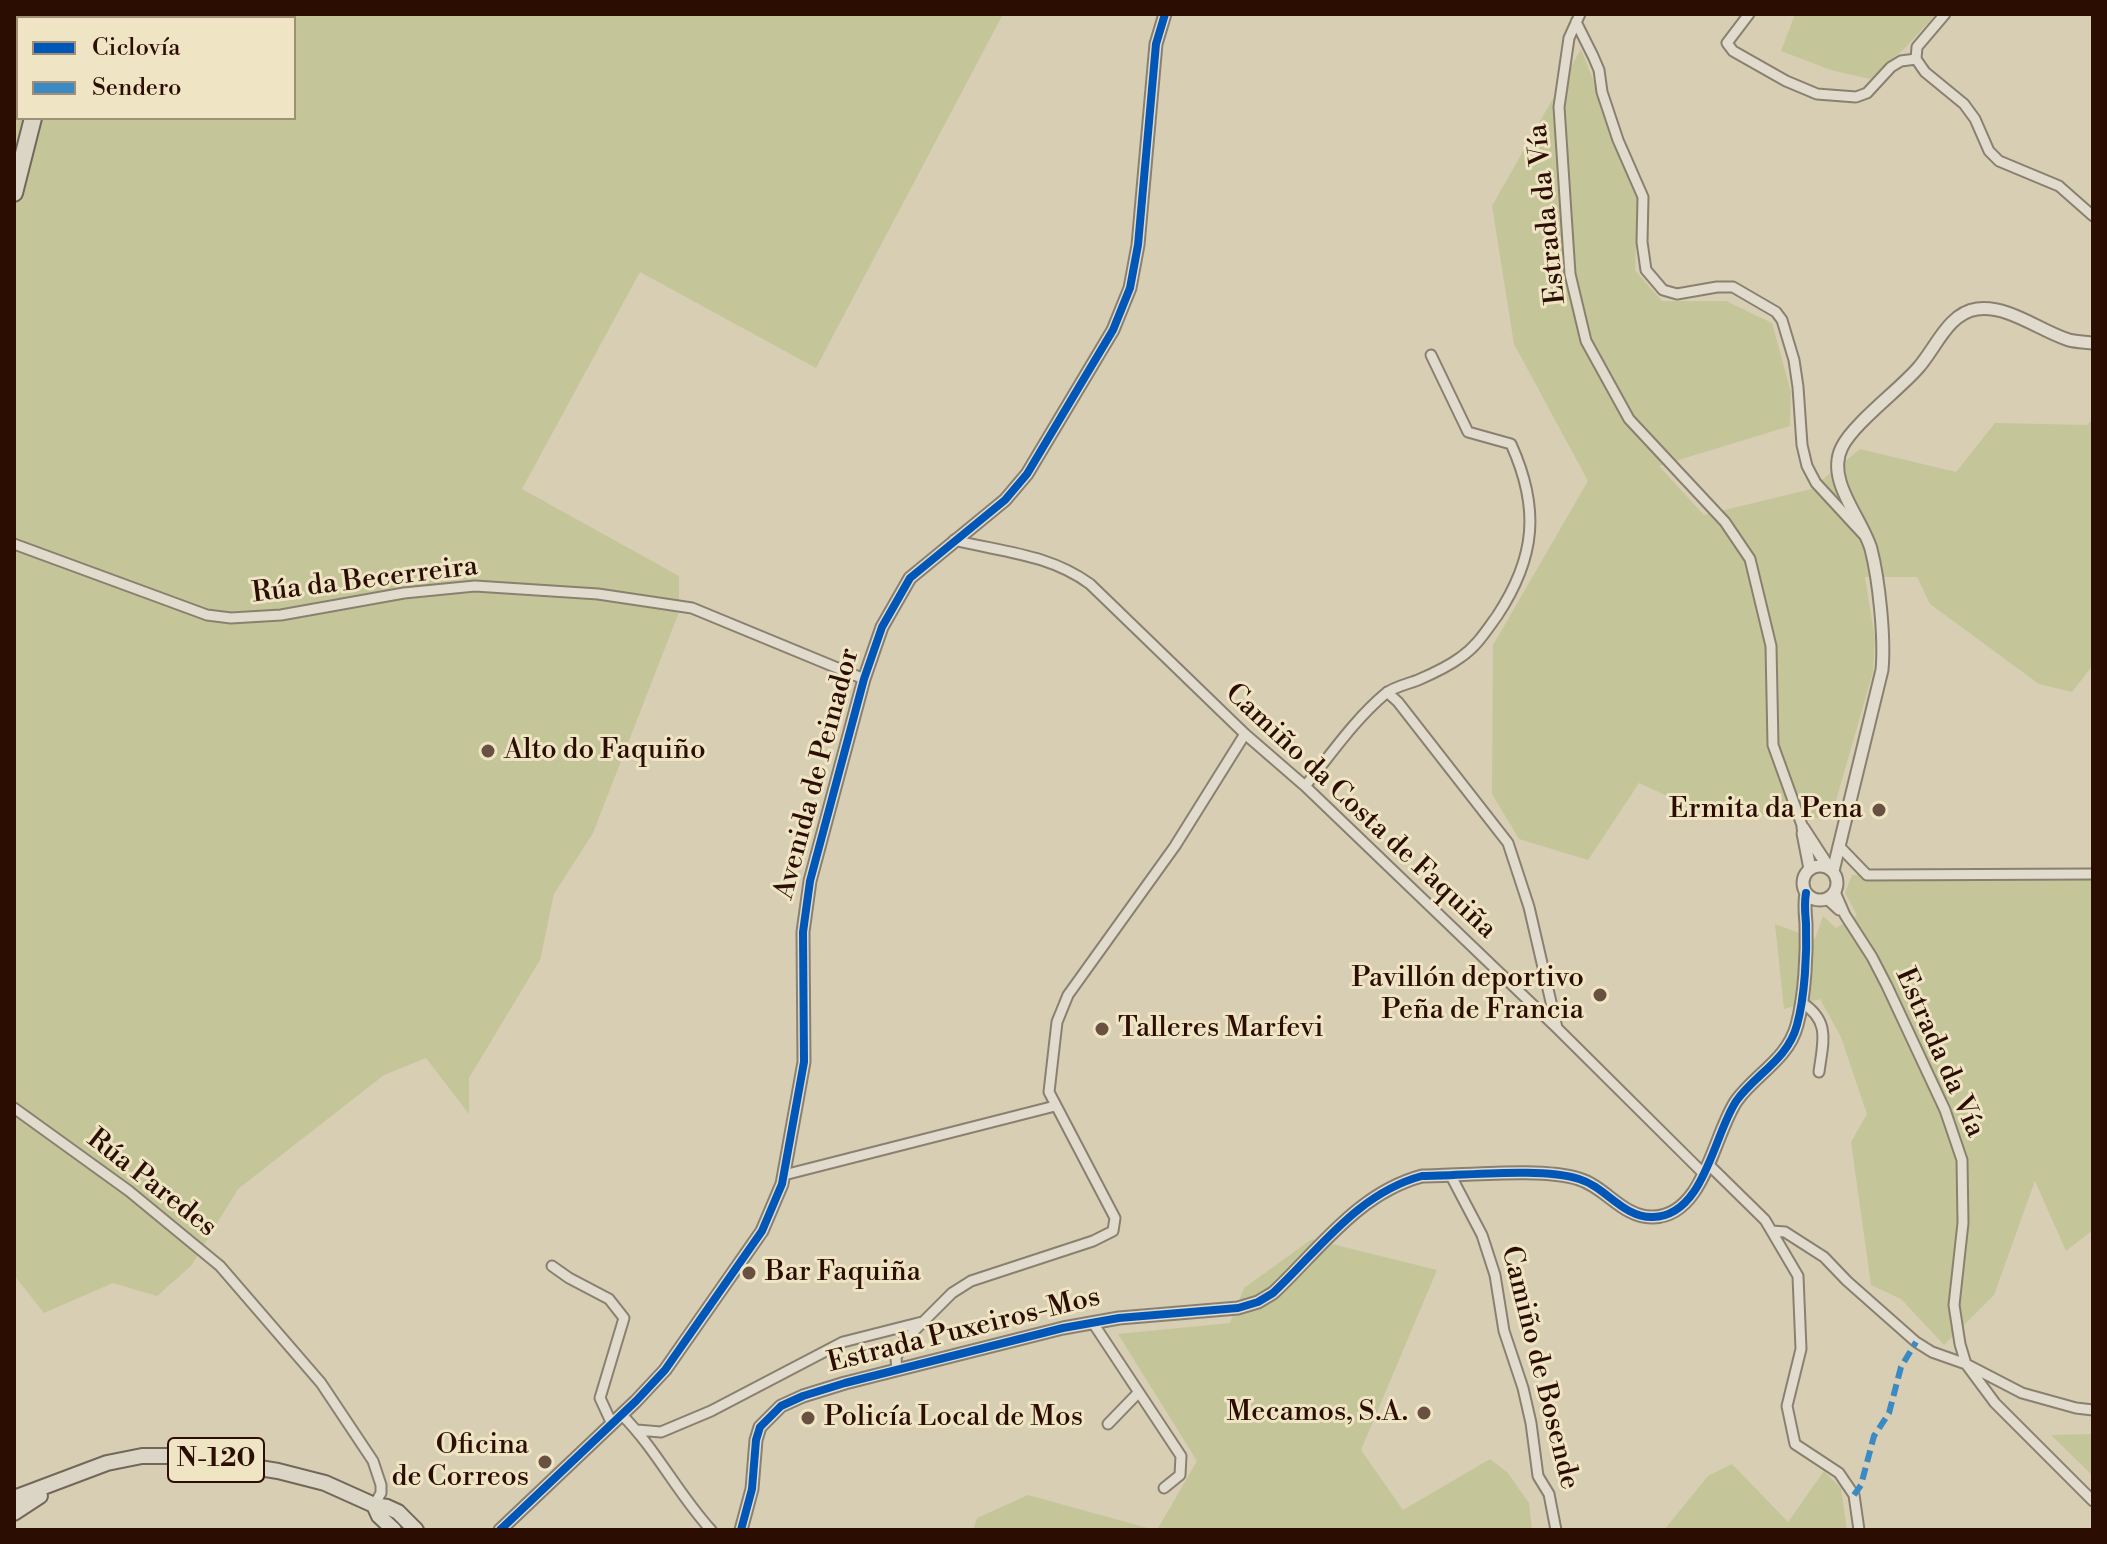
<!DOCTYPE html>
<html>
<head>
<meta charset="utf-8">
<style>
	body { margin:0 }
	#map { position:relative; width:2107px; height:1544px; overflow:hidden; background:#d8ceb3; font-family:"Libre Bodoni",serif }
	canvas { display:block }
	.frame { position:absolute; inset:0; border:16px solid #2b0d02; pointer-events:none }
	.legend { position:absolute; left:16px; top:16px; width:280px; height:104px; box-sizing:border-box; background:#efe4c4; border:2px solid #a18e76; margin:0; padding:10px 14px; list-style:none; font-size:24px; color:#2b0d02 }
	.legend li { display:flex; align-items:center; gap:16px; height:40px }
	.legend b { width:40px; border:2px solid #a18e76 }
</style>
</head>
<body>
<div id="map">
<canvas width="2107" height="1544"></canvas>
<div class="frame"></div>
<ul class="legend">
<li><b style="height:10px;background:#0057b8"></b>Ciclovía</li>
<li><b style="height:10px;background:#3b8ac4"></b>Sendero</li>
</ul>
</div>
<script>
const c = document.querySelector('canvas').getContext('2d');
c.lineJoin = 'round';
function paint(path, color) { c.fillStyle = color; c.fill(path, 'evenodd'); }
function trace(path, color, width, dash) { c.strokeStyle = color; c.lineWidth = width; c.lineCap = dash ? 'butt' : 'round'; c.setLineDash(dash || []); c.stroke(path); }
function write(font, color, halo, rows, align = 'center') {
  c.font = font + ' "Libre Bodoni",serif'; c.lineWidth = 6; c.setLineDash([]); c.textBaseline = 'middle'; c.strokeStyle = halo; c.fillStyle = color; for (const [text, x, y, turn = 0] of rows) {
    c.save(); c.translate(x, y); c.rotate((+turn || 0) * Math.PI / 180); c.textAlign = isNaN(turn) ? turn : align; if (halo) c.strokeText(text, 0, 0); c.fillText(text, 0, 0); c.restore();
  }
}
paint(new Path2D(`
	M 14,14 L 1003,14 L 816,368 L 640,272 L 522,489 L 679,576 L 679,612 L 593,833 L 554,894 L 540,960 L 469,1078 L 469,1114 L 426,1058 L 384,1075 L 238,1189 L 191,1266 L 157,1296 L 113,1283 L 44,1313 L 14,1275 ZM 18,18 L 294,18 L 294,118 L 18,118 Z
	M 1795,14 L 1936,14 L 1905,48 L 1870,79 L 1831,70 L 1781,51 Z
	M 1581,49 L 1638,195 L 1635,270 L 1662,301 L 1726,301 L 1772,323 L 1791,392 L 1790,426 L 1659,466 L 1704,515 L 1811,489 L 1860,449 L 1956,472 L 1995,423 L 2087,425 L 2093,419 L 2093,665 L 2072,692 L 2039,684 L 1930,604 L 1917,577 L 1865,577 L 1875,639 L 1873,672 L 1835,804 L 1817,818 L 1751,814 L 1709,815 L 1639,783 L 1588,860 L 1519,839 L 1492,794 L 1493,645 L 1588,481 L 1514,344 L 1492,206 Z
	M 1852,875 L 2093,875 L 2093,1230 L 2066,1251 L 2035,1181 L 1994,1295 L 1944,1345 L 1901,1299 L 1871,1285 L 1851,1142 L 1867,1114 L 1841,1037 L 1820,999 L 1784,1009 L 1775,924 L 1815,939 L 1823,916 L 1836,928 L 1857,915 L 1845,893 Z
	M 1312,1239 L 1437,1270 L 1361,1450 L 1403,1510 L 1490,1459 L 1508,1473 L 1529,1503 L 1532,1530 L 1157,1530 L 1197,1461 L 1118,1334 L 1230,1323 L 1244,1288 Z
	M 2093,1434 L 2093,1476 L 2051,1435 Z
	M 1732,1464 L 1788,1522 L 1824,1471 L 1841,1488 L 1847,1530 L 1664,1530 L 1708,1476 Z
	M 1028,1495 L 1155,1530 L 973,1530 L 977,1518 Z`), '#c5c59a');
const minor = new Path2D(`
	M 1580,14 L 1569,38 L 1559,107 L 1570,274 L 1586,341 L 1629,419 L 1725,522 L 1750,559 L 1771,646 L 1773,745 L 1803,828
	M 1749,14 L 1727,43 L 1733,51 L 1786,81 L 1817,94 L 1856,97 L 1867,93 L 1891,67 L 1901,61 L 1916,59
	M 1945,14 L 1917,47 L 1916,59 L 1925,72 L 1964,104 L 1975,119 L 1989,151 L 1999,161 L 2059,186 L 2093,216
	M 1576,22 L 1593,56 L 1599,70 L 1602,92 L 1618,140 L 1643,197 L 1642,242 L 1646,270 L 1663,290 L 1677,294 L 1717,287 L 1733,287 L 1776,312 L 1782,320 L 1794,360 L 1798,387 L 1802,445 L 1807,466 L 1816,483 L 1863,534
	M 954,540 C 1002,552 1049,554 1090,584 L 1245,734 L 1305,786 L 1557,1028 L 1704,1174
	M 14,544 L 207,615 L 231,618 L 281,615 L 404,593 L 475,586 L 598,594 L 692,608 L 864,679
	M 1387,692 L 1398,702 L 1508,843 L 1529,907 L 1557,1028
	M 1305,786 C 1330,756 1354,720 1385,694 C 1393,687 1408,684 1418,680 C 1432,674 1449,666 1461,657 C 1477,646 1486,631 1497,616 C 1536,557 1540,508 1511,444 L 1468,432 L 1431,355
	M 1839,846 L 1867,875 L 2093,874
	M 1835,892 L 1845,915 L 1872,957 L 1887,986 L 1945,1110 L 1962,1160 L 1963,1223 L 1954,1305 L 1960,1344 L 1966,1364 L 1995,1403 L 2093,1501
	M 1827,899 L 1839,910
	M 1801,1002 C 1831,1021 1823,1041 1819,1072
	M 14,1108 L 129,1191 L 220,1266 L 321,1383 L 373,1461 L 381,1485 L 381,1493 L 374,1505
	M 1709,1165 L 1765,1220 L 1798,1276 L 1801,1349 L 1787,1406 L 1795,1444 L 1839,1473 L 1854,1495 L 1859,1530
	M 784,1175 L 1055,1106
	M 1451,1176 L 1482,1235 L 1495,1275 L 1504,1331 L 1523,1388 L 1531,1423 L 1538,1476 L 1549,1494 L 1556,1530
	M 1772,1231 L 1785,1232 L 1824,1257 L 1847,1281 L 1916,1342 L 1932,1352 L 1966,1364 L 2022,1393 L 2076,1408 L 2093,1410
	M 552,1266 L 569,1278 L 609,1299 L 624,1318 L 600,1398 L 612,1424
	M 1093,1323 L 1181,1456 L 1180,1475 L 1164,1488
	M 897,1370 L 896,1358 L 902,1343 L 952,1293 L 971,1281 L 1093,1241 L 1113,1231 L 1115,1218 L 1049,1092 L 1057,1022 L 1068,995 L 1175,846 L 1245,734
	M 622,1415 C 656,1449 678,1494 711,1530
	M 1108,1424 L 1138,1393
	M 637,1430 L 661,1432 L 711,1411 L 843,1342 L 922,1322`);
const tertiary = new Path2D(`
	M 1803,828 L 1829,868
	M 1803,833 L 1810,869
	M1803 883a17 17 0 1 1 34 0a17 17 0 1 1-34 0Z
	M 1833,871 L 1882,670 C 1885,638 1879,580 1871,549 C 1862,518 1825,480 1842,447 C 1854,423 1899,390 1918,368 C 1936,348 1948,313 1977,309 C 2009,305 2040,331 2069,340 C 2076,342 2085,342 2093,343
	M 500,1530 L 636,1401 L 665,1370 L 762,1231 L 782,1184 L 804,1062 L 803,932 L 810,881 L 864,679 L 882,627 L 910,578 L 1005,500 L 1027,474 L 1113,330 L 1130,288 L 1138,245 L 1156,44 L 1165,14
	M 741,1530 L 752,1489 L 756,1440 L 760,1427 L 781,1406 L 803,1396 L 845,1383 L 1063,1328 L 1119,1318 L 1238,1308 L 1258,1302 L 1273,1293 C 1319,1250 1358,1193 1422,1176 C 1464,1176 1541,1167 1579,1179 C 1606,1187 1623,1218 1653,1217 C 1705,1216 1714,1132 1737,1100 C 1756,1074 1788,1059 1797,1025 C 1805,996 1807,953 1806,923 C 1805,912 1804,904 1806,893`);
const trunk = new Path2D(`
	M 14,1498 L 107,1463 L 142,1456 L 185,1456 L 278,1471 L 325,1483 L 374,1505 L 387,1507 L 398,1512 L 416,1530
	M 374,1505 L 379,1516 L 394,1530
	M 14,1513 L 40,1496`);
const motorway = new Path2D(`
	M 41,18 L 43,14
	M 65,18 L 66,14
	M 14,105 L 18,90
	M 14,193 L 33,118`);
trace(minor, '#8a8070', 13);
trace(tertiary, '#8a8070', 15);
trace(trunk, '#726759', 18);
trace(motorway, '#726759', 20);
trace(minor, '#e0dbcd', 9);
trace(tertiary, '#e0dbcd', 11);
trace(trunk, '#dbd5c5', 14);
trace(motorway, '#dbd5c5', 16);
trace(new Path2D(`
	M 1854,1495 L 1861,1485 L 1874,1436 L 1889,1413 L 1901,1367 L 1916,1342`), '#3b8ac4', 6, [12, 6]);
trace(new Path2D(`
	M 500,1530 L 636,1401 L 665,1370 L 762,1231 L 782,1184 L 804,1062 L 803,932 L 810,881 L 864,679 L 882,627 L 910,578 L 1005,500 L 1027,474 L 1113,330 L 1130,288 L 1138,245 L 1156,44 L 1165,14
	M 741,1530 L 752,1489 L 756,1440 L 760,1427 L 781,1406 L 803,1396 L 845,1383 L 1063,1328 L 1119,1318 L 1238,1308 L 1258,1302 L 1273,1293 C 1319,1250 1358,1193 1422,1176 C 1464,1176 1541,1167 1579,1179 C 1606,1187 1623,1218 1653,1217 C 1705,1216 1714,1132 1737,1100 C 1756,1074 1788,1059 1797,1025 C 1805,996 1807,953 1806,923 C 1805,912 1804,904 1806,893`), '#0057b8', 8);
for (const [x, y, r, color] of [
	[488,751,8,"#685140"],
	[1879,810,8,"#685140"],
	[1600,995,8,"#685140"],
	[1102,1029,8,"#685140"],
	[749,1273,8,"#685140"],
	[1424,1413,8,"#685140"],
	[808,1418,8,"#685140"],
	[545,1462,8,"#685140"]
]) { const dot = new Path2D(); dot.arc(x, y, r, 0, 2 * Math.PI); c.fillStyle = color; c.fill(dot); trace(dot, '#efe4c4', 3); }
for (const [x, y, w] of [
	[216,1460,96]
]) { const box = new Path2D(); box.roundRect(x - w / 2, y - 22, w, 44, 6); c.fillStyle = '#efe4c4'; c.fill(box); trace(box, '#2b0d02', 2); }
write('bold 26px', '#2b0d02', null, [
	["N-120",216,1460]
]);
write('28px', '#2b0d02', '#efe4c4', [
	["Estrada da Vía",1548,214,-96],
	["Rúa da Becerreira",365,581,-7],
	["Avenida de Peinador",818,774,-75],
	["Camiño da Costa de Faquiña",1360,812,43],
	["Estrada da Vía",1939,1053,66],
	["Rúa Paredes",151,1184,38],
	["Estrada Puxeiros-Mos",964,1331,-14],
	["Camiño de Bosende",1539,1368,76]
]);
write('28px', '#2b0d02', '#efe4c4', [
	["Alto do Faquiño",504,751],
	["Ermita da Pena",1863,810,"right"],
	["Pavillón deportivo",1584,979,"right"],
	["Peña de Francia",1584,1011,"right"],
	["Talleres Marfevi",1118,1029],
	["Bar Faquiña",765,1273],
	["Mecamos, S.A.",1408,1413,"right"],
	["Policía Local de Mos",824,1418],
	["Oficina",529,1446,"right"],
	["de Correos",529,1478,"right"]
], 'left');
</script>
</body>
</html>
